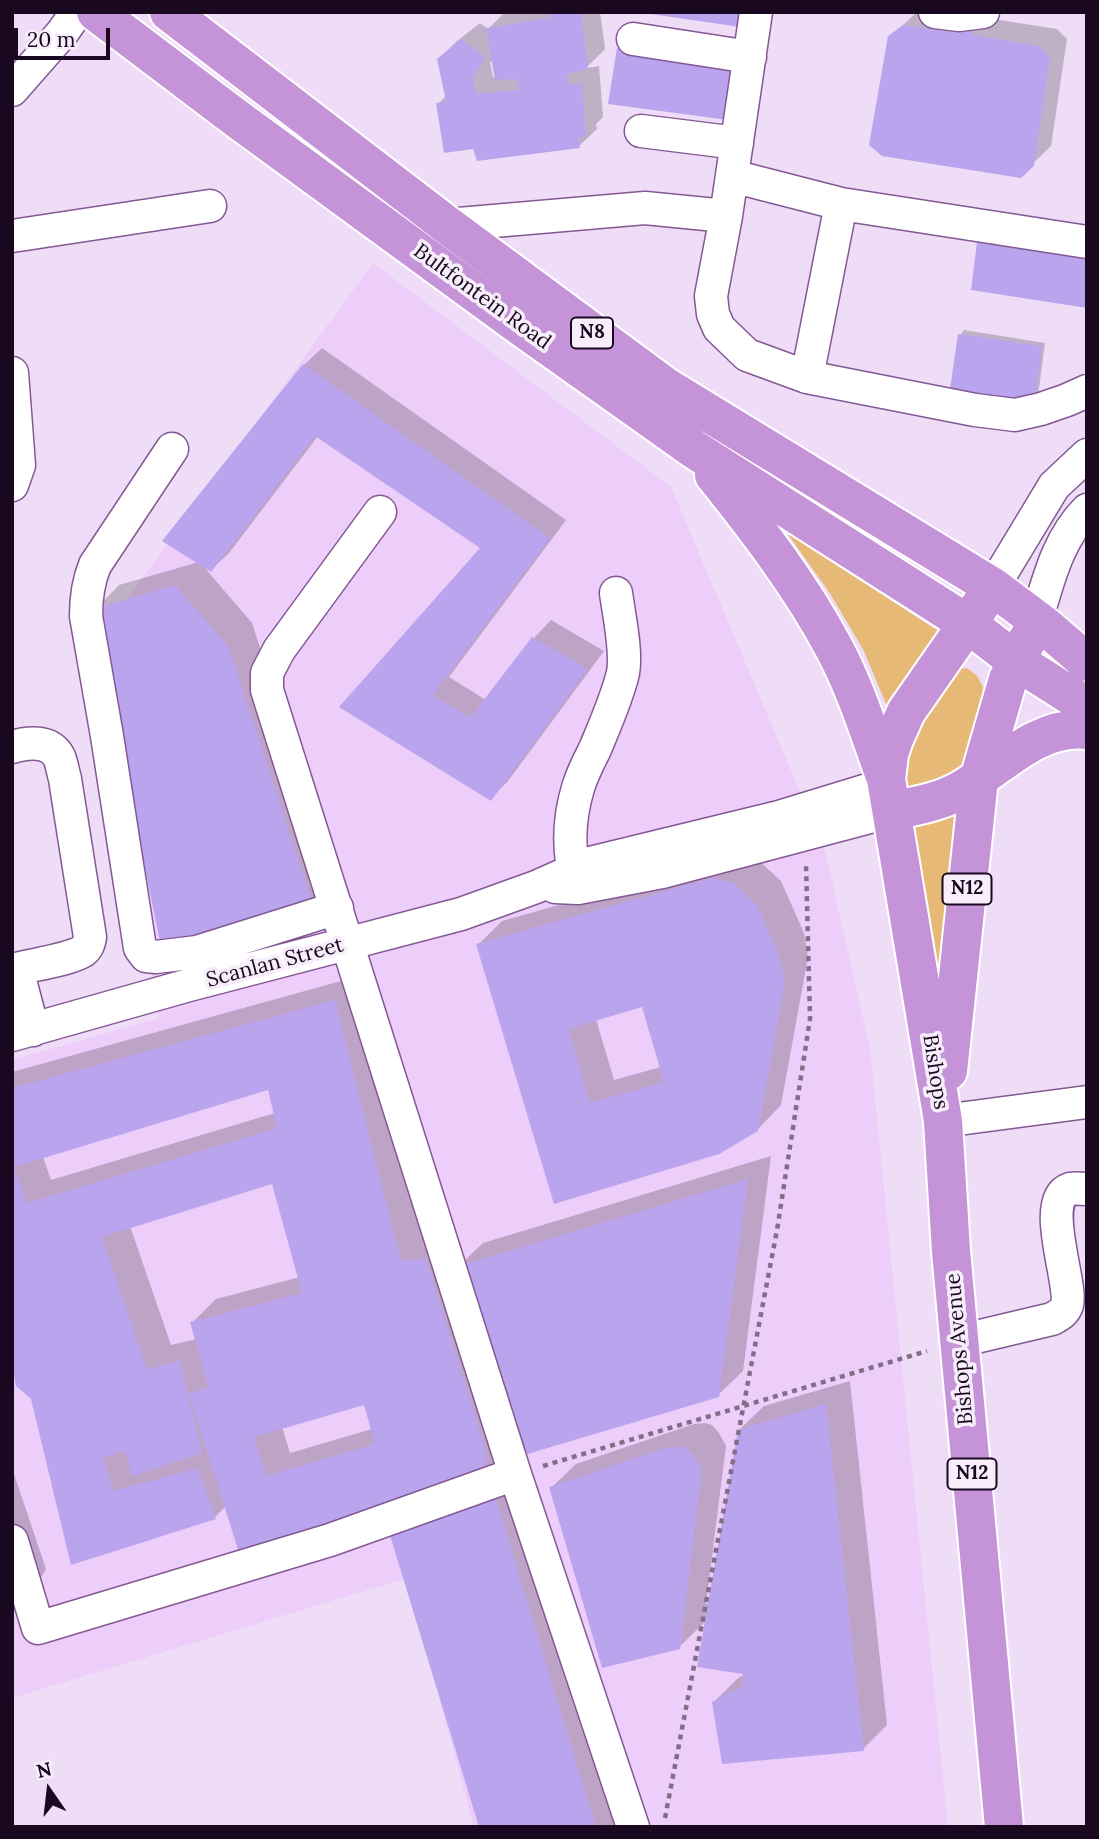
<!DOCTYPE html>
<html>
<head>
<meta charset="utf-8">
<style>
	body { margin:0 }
	#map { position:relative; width:1099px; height:1839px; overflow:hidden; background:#efdcf7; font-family:Lora,serif }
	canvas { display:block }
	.frame { position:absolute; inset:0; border:14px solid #19081f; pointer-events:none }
	.north { position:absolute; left:14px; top:1755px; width:70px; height:70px; -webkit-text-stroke:5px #f7edfb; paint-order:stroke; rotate:346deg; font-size:19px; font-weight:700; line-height:28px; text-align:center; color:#19081f }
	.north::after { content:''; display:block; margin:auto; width:24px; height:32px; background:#19081f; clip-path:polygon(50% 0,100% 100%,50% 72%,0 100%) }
	.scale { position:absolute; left:14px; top:28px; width:96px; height:32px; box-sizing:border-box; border:4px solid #19081f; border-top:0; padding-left:9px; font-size:21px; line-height:24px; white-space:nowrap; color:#19081f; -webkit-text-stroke:5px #f7edfb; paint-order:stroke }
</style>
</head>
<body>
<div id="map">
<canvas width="1099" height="1839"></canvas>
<div class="frame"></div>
<div class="north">N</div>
<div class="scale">20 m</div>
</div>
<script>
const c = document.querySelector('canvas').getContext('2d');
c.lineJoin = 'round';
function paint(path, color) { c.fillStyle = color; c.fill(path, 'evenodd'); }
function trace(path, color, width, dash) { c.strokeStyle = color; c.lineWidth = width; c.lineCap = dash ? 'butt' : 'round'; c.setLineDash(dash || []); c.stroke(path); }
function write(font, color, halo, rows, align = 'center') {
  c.font = font + ' Lora,serif'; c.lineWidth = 7; c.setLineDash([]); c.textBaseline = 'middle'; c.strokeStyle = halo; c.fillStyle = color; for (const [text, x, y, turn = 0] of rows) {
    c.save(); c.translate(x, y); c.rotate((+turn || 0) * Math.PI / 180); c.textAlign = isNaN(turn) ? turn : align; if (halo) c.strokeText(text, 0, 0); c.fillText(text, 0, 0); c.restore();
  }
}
paint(new Path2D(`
	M 373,263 L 671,487 L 825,851 L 870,1049 L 948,1827 L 474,1827 L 407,1578 L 12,1698 L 12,1060 L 159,1018 L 89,651 Z`), '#edcdf9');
paint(new Path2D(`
	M 787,533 L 949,638 L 895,725 L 863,649 L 829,592 Z
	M 967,668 L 977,676 L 983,687 L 936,999 L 898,783 L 903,745 L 949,671 Z`), '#e6b976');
paint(new Path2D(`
	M 505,12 L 600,12 L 605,49 L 586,68 L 599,66 L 603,117 L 596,124 L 597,129 L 579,146 L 474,147 L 438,104 L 447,95 L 439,59 L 457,41 L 480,23 L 488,29 ZM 494,61 L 496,77 L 493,77 L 490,62 Z
	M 917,12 L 949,12 L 1057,29 L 1067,39 L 1051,146 L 1020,176 L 890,37 Z
	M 964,330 L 1045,343 L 1038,396 L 1034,400 L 960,335 Z
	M 322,348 L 566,520 L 449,677 L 486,700 L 534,638 L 551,620 L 604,651 L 508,781 L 490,799 L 342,706 L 483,548 L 318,436 L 229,553 L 211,570 L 204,567 L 252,623 L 336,880 L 312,905 L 95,610 L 119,585 L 199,562 L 304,365 Z
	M 737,855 L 758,860 L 781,881 L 804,933 L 808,957 L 781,1105 L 757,1130 L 556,1202 L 478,945 L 502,921 ZM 643,1005 L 661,1067 L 614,1080 L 596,1019 Z
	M 359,976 L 459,1266 L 483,1243 L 771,1156 L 743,1371 L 718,1395 L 505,1451 L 480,1476 L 226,1506 L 215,1517 L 72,1562 L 33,1398 L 12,1354 L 12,1072 ZM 269,1088 L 275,1113 L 51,1180 L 43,1157 ZM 273,1182 L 300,1277 L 216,1299 L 192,1323 L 197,1339 L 171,1345 L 130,1226 ZM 365,1403 L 372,1429 L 290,1453 L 282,1427 Z
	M 850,1381 L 887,1725 L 863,1749 L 714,1702 L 738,1678 L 748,1673 L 707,1620 L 679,1647 L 551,1488 L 576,1464 L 694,1424 L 705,1423 L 712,1425 L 719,1433 L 726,1446 L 706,1604 L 709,1604 L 739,1430 L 764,1406 Z
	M 12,1468 L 46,1569 L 40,1579 L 12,1610 Z
	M 520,1476 L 627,1827 L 481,1827 L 391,1532 Z`), '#0003');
paint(new Path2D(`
	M 549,12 L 581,12 L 588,69 L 566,74 L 568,85 L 582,83 L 586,137 L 578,137 L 580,148 L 477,161 L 473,149 L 444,153 L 436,103 L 446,101 L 437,59 L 461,39 L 485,57 L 473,78 L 476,94 L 519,90 L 516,79 L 495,80 L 486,28 L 550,18 Z
	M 651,12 L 743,12 L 740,27 L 651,14 Z
	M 959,12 L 976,12 L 972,35 L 1039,46 L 1050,57 L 1034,166 L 1021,178 L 882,156 L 869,145 L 888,36 L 903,25 L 956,33 Z
	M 617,48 L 732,65 L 728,120 L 608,104 Z
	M 978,234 L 1087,251 L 1087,308 L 971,290 Z
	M 958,334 L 1042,346 L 1035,402 L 950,389 Z
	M 303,364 L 550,538 L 433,695 L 470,718 L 532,637 L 588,669 L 491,801 L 339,707 L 480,548 L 315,436 L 211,572 L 162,541 Z
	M 175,585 L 229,647 L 313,906 L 161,947 L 93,609 Z
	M 712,878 L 733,883 L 757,905 L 780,958 L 785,982 L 758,1131 L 719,1154 L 554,1204 L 476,944 ZM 642,1007 L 664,1082 L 590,1103 L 568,1029 Z
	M 335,1000 L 401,1260 L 426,1259 L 484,1445 L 487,1459 L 481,1477 L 240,1556 L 189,1394 L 208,1387 L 190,1322 L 302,1293 L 272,1184 L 102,1237 L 147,1369 L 180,1360 L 202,1453 L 132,1476 L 125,1451 L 103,1458 L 113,1491 L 198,1468 L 216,1519 L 71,1565 L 31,1399 L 16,1386 L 12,1364 L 12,1088 ZM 268,1090 L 277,1128 L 27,1203 L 14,1167 ZM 364,1405 L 375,1444 L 266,1476 L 254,1437 Z
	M 748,1179 L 719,1397 L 514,1458 L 456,1267 Z
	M 826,1404 L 864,1751 L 722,1764 L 712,1702 L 743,1686 L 743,1674 L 697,1667 L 738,1430 Z
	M 668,1447 L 680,1447 L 688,1449 L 696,1458 L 702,1471 L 680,1649 L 602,1668 L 549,1487 Z
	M 496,1499 L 596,1827 L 479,1827 L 389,1532 Z`), '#b9a4ed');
const minor = new Path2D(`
	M 756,12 L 726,216 L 711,296 L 713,314 L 719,328 L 747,355 L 807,377
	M 935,12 L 959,15 L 983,12
	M 633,39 L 750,57
	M 12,90 L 62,33 L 77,12
	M 641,131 L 737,143
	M 732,176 L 841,204 L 1087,242
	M 841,204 L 807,377 L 975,410 L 1015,415 L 1041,409 L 1067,400 L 1087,391
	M 447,225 L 645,208 L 726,216
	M 12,236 L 210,206
	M 12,373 L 19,465 L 12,485
	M 172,449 L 95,565 C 88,582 86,597 86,616 L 107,736 L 140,948 L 146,956 L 156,957 L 197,952 L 337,908
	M 380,512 L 279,650 L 267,673 L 267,690 L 515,1474 L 633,1827
	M 993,587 L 1054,486 L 1087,455
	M 1036,621 C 1048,582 1057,540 1087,510
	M 12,747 C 28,742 50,740 59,757 C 62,764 63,772 65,779 L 90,937 C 89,943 88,947 83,951 C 69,960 30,965 12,970
	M 555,887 L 578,888 L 662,872 L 892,811
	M 578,888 C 568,856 568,821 578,788 C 582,774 589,761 595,749 C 605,725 617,698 623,673 C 627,652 619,615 616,593
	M 17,969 L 33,1030
	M 12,1035 L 189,985 L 461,914 L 536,887 L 590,863 L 779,817 L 887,784
	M 943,1121 L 1087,1102
	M 959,1341 L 1052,1319 C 1059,1315 1064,1313 1067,1305 C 1073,1284 1039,1200 1070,1189 C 1075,1188 1082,1189 1087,1189
	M 12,1541 L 38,1628 L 330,1540 L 515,1474`);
const highway = new Path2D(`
	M 96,12 L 236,118 L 516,323 L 695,450 L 968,624 L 1016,661 L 1087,706
	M 169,12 L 447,225 L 666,387 L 993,587 L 1045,626 L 1087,662
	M 714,475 C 758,530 801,586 834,648 C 856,689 870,735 886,779
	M 993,587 L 906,712 L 894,739 L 889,754 L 886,779 L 943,1121 L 951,1251 L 1004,1827
	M 892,811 C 915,806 940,802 961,790 C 1001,767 1036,725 1087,730
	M 948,1071 L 979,779 L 1008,679 L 1027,640`);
trace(minor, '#845894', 35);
trace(highway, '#fff', 42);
trace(new Path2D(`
	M 543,1466 L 927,1351
	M 665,1818 L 777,1230 L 810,1019 L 806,864`), '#816f88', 4.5, [5, 5]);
trace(minor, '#fff', 32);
trace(highway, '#c593d7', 38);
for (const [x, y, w] of [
	[592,333,42],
	[967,889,49],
	[972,1474,49]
]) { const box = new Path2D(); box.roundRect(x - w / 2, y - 15.5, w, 31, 5); c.fillStyle = '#f7edfb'; c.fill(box); trace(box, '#19081f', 2); }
write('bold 19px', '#19081f', null, [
	["N8",592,333],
	["N12",967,889],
	["N12",972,1474]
]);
write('21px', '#19081f', '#f7edfb', [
	["Bultfontein Road",482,297,36],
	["Scanlan Street",275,963,-15],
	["Bishops",935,1072,81],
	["Bishops Avenue",960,1349,-95]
]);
</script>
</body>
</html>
